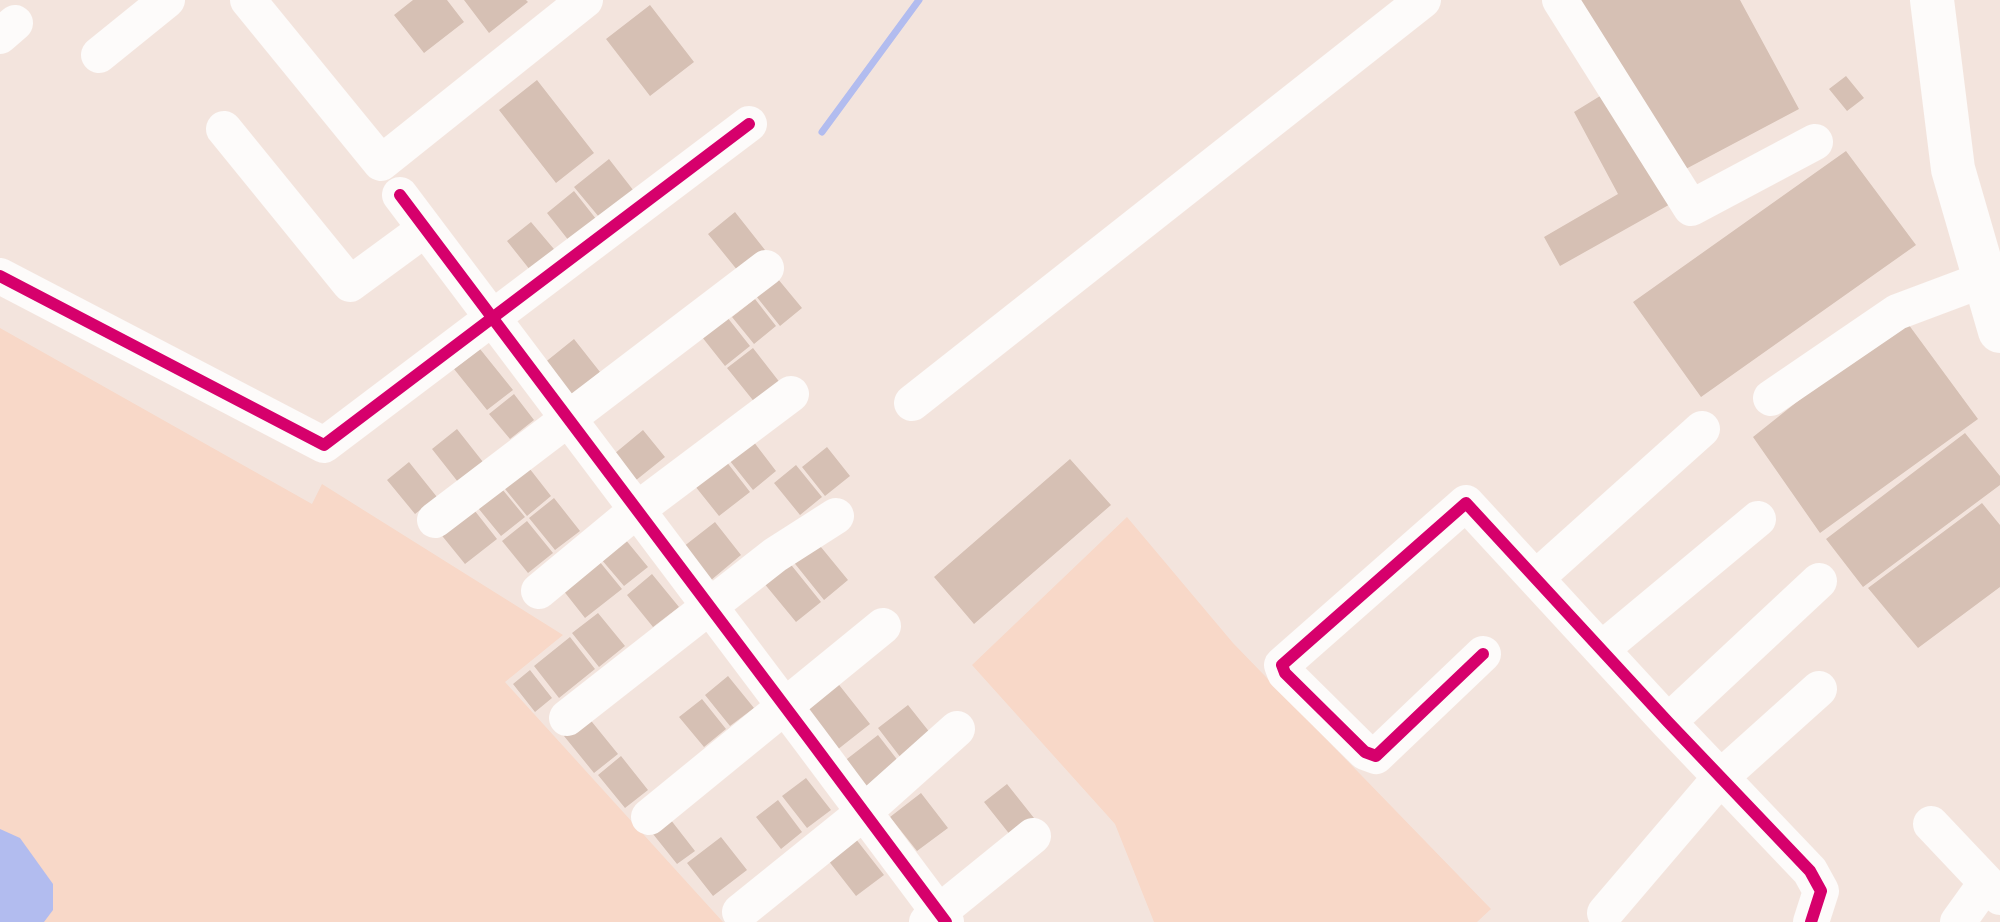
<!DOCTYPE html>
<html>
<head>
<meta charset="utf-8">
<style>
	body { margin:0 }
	canvas { display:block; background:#f3e4dd }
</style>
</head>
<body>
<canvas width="2000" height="922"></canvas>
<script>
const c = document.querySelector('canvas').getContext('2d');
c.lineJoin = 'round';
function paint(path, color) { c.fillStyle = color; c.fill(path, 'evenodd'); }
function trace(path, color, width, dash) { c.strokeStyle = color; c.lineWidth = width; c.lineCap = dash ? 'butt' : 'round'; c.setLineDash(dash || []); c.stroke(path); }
paint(new Path2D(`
	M 0,328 L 312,504 L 322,484 L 563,635 L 505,682 L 723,922 L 0,922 Z
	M 1127,517 L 1233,643 L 1491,909 L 1477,922 L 1154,922 L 1115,824 L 972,665 Z`), '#f8d8c8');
paint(new Path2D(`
	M 0,829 L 20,838 L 53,884 L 53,910 L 44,922 L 0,922 Z`), '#b2bcef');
trace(new Path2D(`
	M 822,132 L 919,0`), '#b2bcef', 7);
paint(new Path2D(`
	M 413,0 L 447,0 L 464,22 L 424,53 L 394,15 Z
	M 464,0 L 526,0 L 528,2 L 489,33 Z
	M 1580,0 L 1740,0 L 1799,109 L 1682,171 Z
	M 650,5 L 694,62 L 650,96 L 606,39 Z
	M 1846,76 L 1864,98 L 1847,111 L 1829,89 Z
	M 537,80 L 594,153 L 556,183 L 499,110 Z
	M 1605,93 L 1674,202 L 1560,266 L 1544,237 L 1618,194 L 1574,112 Z
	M 1846,151 L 1916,245 L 1701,397 L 1633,302 Z
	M 609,159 L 637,195 L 604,223 L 574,187 Z
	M 574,191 L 600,224 L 573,246 L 547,213 Z
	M 735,212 L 765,250 L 738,271 L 708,234 Z
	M 531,222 L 559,255 L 534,275 L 507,241 Z
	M 778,279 L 802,308 L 780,326 L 756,296 Z
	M 755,299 L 776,326 L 754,344 L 732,317 Z
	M 727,317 L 750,346 L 725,366 L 702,337 Z
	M 1903,317 L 1978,419 L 1820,533 L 1753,437 Z
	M 574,339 L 600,372 L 569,397 L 543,364 Z
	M 753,348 L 781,384 L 756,404 L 727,368 Z
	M 480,349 L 513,390 L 487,410 L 454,369 Z
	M 514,394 L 534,420 L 510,439 L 489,414 Z
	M 457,429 L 483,462 L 458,482 L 432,449 Z
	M 643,430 L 665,457 L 635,481 L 614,454 Z
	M 1965,433 L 2000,476 L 2000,485 L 1863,587 L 1826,539 Z
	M 750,437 L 776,471 L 753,490 L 726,456 Z
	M 827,447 L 850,476 L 825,496 L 802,467 Z
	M 1070,459 L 1111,505 L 974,624 L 934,577 Z
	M 726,461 L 750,492 L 719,516 L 695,486 Z
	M 409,462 L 437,497 L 415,514 L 387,480 Z
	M 526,464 L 551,496 L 527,516 L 501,484 Z
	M 796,465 L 822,497 L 800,515 L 774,483 Z
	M 498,484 L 525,517 L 501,536 L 474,503 Z
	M 554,498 L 580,531 L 555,550 L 529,518 Z
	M 1982,503 L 2000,525 L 2000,587 L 1918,648 L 1868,588 Z
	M 471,506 L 497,539 L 465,564 L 439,532 Z
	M 527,521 L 553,553 L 528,573 L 502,541 Z
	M 715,522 L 741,555 L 710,581 L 683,547 Z
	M 625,539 L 648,567 L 624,586 L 601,559 Z
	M 816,541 L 848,580 L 824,600 L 792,560 Z
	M 595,556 L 622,589 L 585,618 L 559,585 Z
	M 788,561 L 821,602 L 796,622 L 763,582 Z
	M 652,574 L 679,607 L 653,627 L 627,595 Z
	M 598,613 L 625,646 L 599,667 L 572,633 Z
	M 570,637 L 595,669 L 559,698 L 534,666 Z
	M 530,670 L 552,698 L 535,712 L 513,684 Z
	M 728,676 L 754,708 L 730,726 L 705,695 Z
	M 836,681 L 870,724 L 837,750 L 803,706 Z
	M 702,699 L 726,729 L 704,747 L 679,717 Z
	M 908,705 L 931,734 L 901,758 L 878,728 Z
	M 588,717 L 618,754 L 594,773 L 564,736 Z
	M 878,735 L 899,762 L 864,790 L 843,762 Z
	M 621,756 L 648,790 L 625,808 L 598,775 Z
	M 806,778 L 831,810 L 807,828 L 782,796 Z
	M 1007,784 L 1034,818 L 1011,836 L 984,802 Z
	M 921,793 L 948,828 L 917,851 L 890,817 Z
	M 778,800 L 802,832 L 781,849 L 756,817 Z
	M 667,815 L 695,851 L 677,864 L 649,829 Z
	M 852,834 L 884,875 L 856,896 L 824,855 Z
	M 721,837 L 747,870 L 713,896 L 687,863 Z`), '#d6c0b4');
trace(new Path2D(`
	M 248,0 L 381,163 L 585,0
	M 1560,0 L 1691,208 L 1815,142
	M 0,36 L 15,23
	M 99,55 L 167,0
	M 224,129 L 350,284 L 425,229
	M 400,195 C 583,437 765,679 946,922
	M 0,276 L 324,445 L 749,124
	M 1771,398 L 1897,312 L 1985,279
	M 912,403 L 1423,0
	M 435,520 L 766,268
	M 1536,578 L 1702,429
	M 539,591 L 638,509 L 791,394
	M 1603,648 L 1758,519
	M 1483,654 L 1376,756 L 1365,752 L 1285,673 L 1282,665 L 1466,503 L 1668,722 L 1810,871 L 1821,891 L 1811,922
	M 567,718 L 775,555 L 836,516
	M 1668,722 L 1819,581
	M 649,817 L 883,626
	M 1931,824 L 2000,897
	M 740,912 L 864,812 L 957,729
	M 1605,913 L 1721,777 L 1819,689
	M 927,922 L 1033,836
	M 1958,922 L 1986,883`), '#fdfbfa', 36);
trace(new Path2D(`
	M 1932,0 L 1953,169 L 2000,331`), '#fdfbfa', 44);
trace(new Path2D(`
	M 400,195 C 583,437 765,679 946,922
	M 0,276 L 324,445 L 749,124
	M 1483,654 L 1376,756 L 1365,752 L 1285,673 L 1282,665 L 1466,503 L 1668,722 L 1810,871 L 1821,891 L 1811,922`), '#d6006c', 12);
</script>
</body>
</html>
